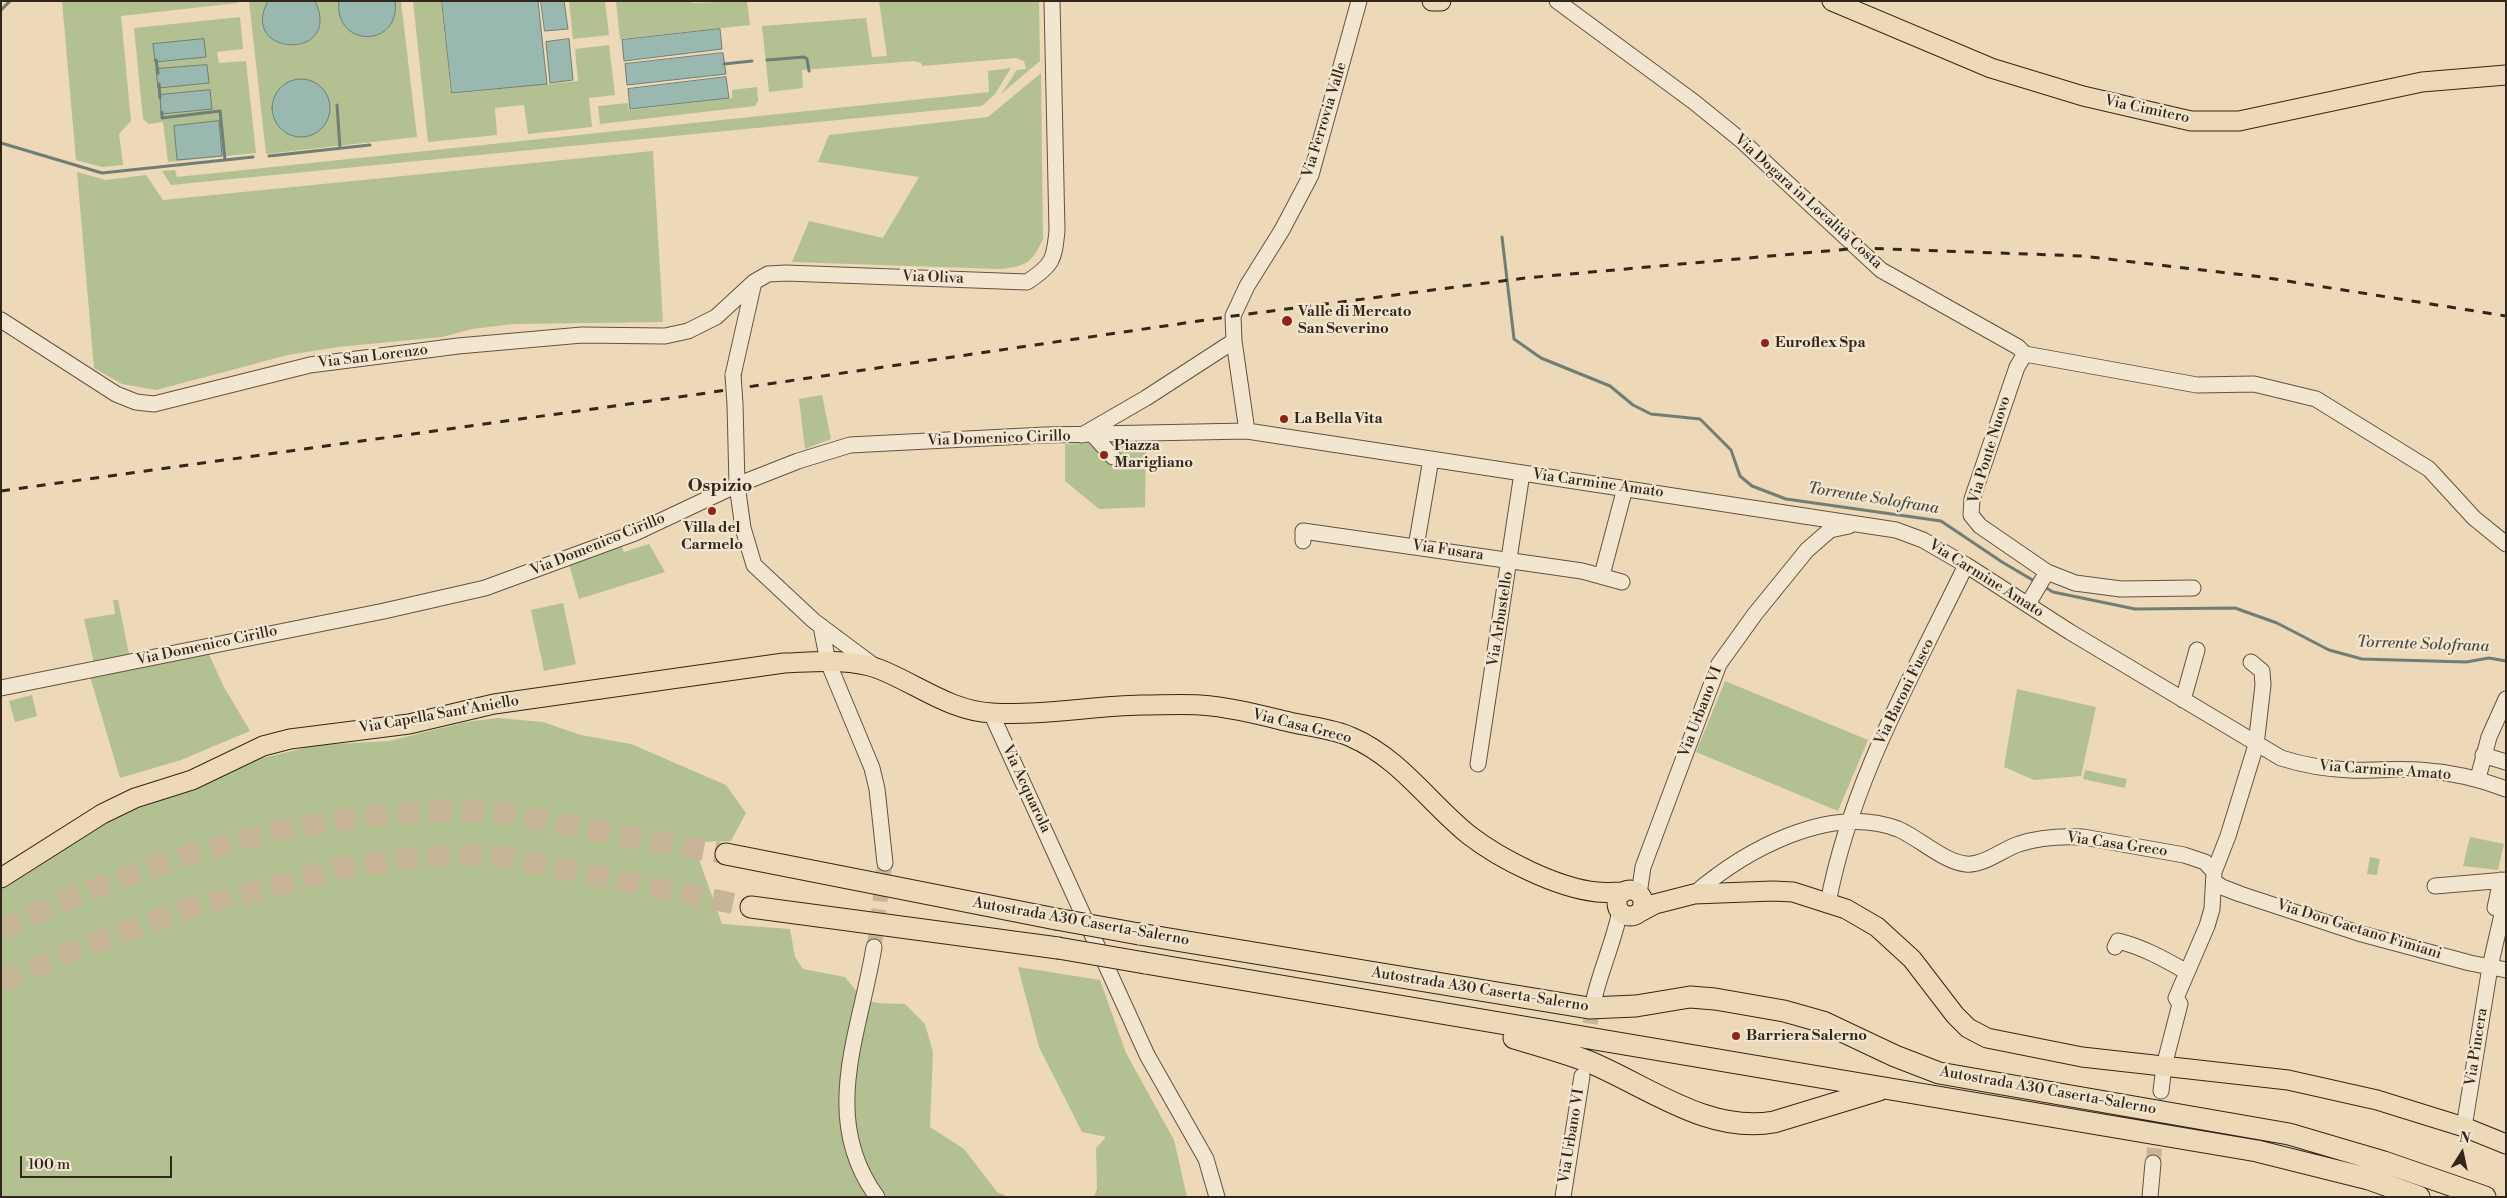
<!DOCTYPE html>
<html>
<head>
<meta charset="utf-8">
<style>
	body { margin:0 }
	#map { position:relative; width:2507px; height:1198px; overflow:hidden; background:#edd8b7; font-family:"Libre Bodoni",serif }
	canvas { display:block }
	.frame { position:absolute; inset:0; border:2px solid #33271c; pointer-events:none }
	.north { position:absolute; left:2437px; top:1128px; width:50px; height:50px; -webkit-text-stroke:4px #f3e6d0; paint-order:stroke; rotate:10deg; font-size:14px; font-weight:700; line-height:20px; text-align:center; color:#33271c }
	.north::after { content:''; display:block; margin:auto; width:18px; height:22px; background:#33271c; clip-path:polygon(50% 0,100% 100%,50% 72%,0 100%) }
	.scale { position:absolute; left:20px; top:1156px; width:152px; height:22px; box-sizing:border-box; border:2px solid #33271c; border-top:0; padding-left:6px; font-size:15px; line-height:18px; white-space:nowrap; color:#33271c; -webkit-text-stroke:4px #f3e6d0; paint-order:stroke }
</style>
</head>
<body>
<div id="map">
<canvas width="2507" height="1198"></canvas>
<div class="frame"></div>
<div class="north">N</div>
<div class="scale">100 m</div>
</div>
<script>
const c = document.querySelector('canvas').getContext('2d');
c.lineJoin = 'round';
function paint(path, color) { c.fillStyle = color; c.fill(path, 'evenodd'); }
function trace(path, color, width, dash) { c.strokeStyle = color; c.lineWidth = width; c.lineCap = dash ? 'butt' : 'round'; c.setLineDash(dash || []); c.stroke(path); }
function write(font, color, halo, rows, align = 'center') {
  c.font = font + ' "Libre Bodoni",serif'; c.lineWidth = 4.5; c.setLineDash([]); c.textBaseline = 'middle'; c.strokeStyle = halo; c.fillStyle = color; for (const [text, x, y, turn = 0] of rows) {
    c.save(); c.translate(x, y); c.rotate((+turn || 0) * Math.PI / 180); c.textAlign = isNaN(turn) ? turn : align; if (halo) c.strokeText(text, 0, 0); c.fillText(text, 0, 0); c.restore();
  }
}
paint(new Path2D(`
	M 62,1 L 238,1 L 238,3 L 121,16 L 131,121 L 119,134 L 123,165 L 102,167 L 76,160 Z
	M 249,1 L 401,1 L 417,137 L 266,154 Z
	M 413,1 L 441,1 L 451,94 L 578,81 L 575,49 L 609,45 L 615,95 L 589,98 L 592,127 L 528,134 L 524,105 L 495,108 L 497,135 L 428,142 Z
	M 569,1 L 605,1 L 609,35 L 573,39 Z
	M 616,1 L 692,1 L 692,3 L 747,1 L 750,25 L 620,39 Z
	M 879,1 L 1039,1 L 1040,61 L 1001,94 L 1017,70 L 1026,69 L 1024,61 L 1016,58 L 922,66 L 921,63 L 914,61 L 802,70 L 803,88 L 769,92 L 762,26 L 866,18 L 872,57 L 887,56 Z
	M 240,17 L 243,49 L 217,52 L 219,63 L 246,61 L 256,153 L 168,162 L 163,122 L 149,124 L 143,119 L 134,28 Z
	M 1011,68 L 995,94 L 982,106 L 171,185 L 162,171 L 175,170 L 177,177 L 989,92 L 988,71 Z
	M 1041,73 L 1043,239 C 1032,263 1026,266 1001,269 L 792,262 L 809,221 L 883,238 L 919,177 L 818,162 L 829,135 L 988,117 Z
	M 757,87 L 758,101 L 755,106 L 600,124 L 598,106 L 628,103 L 629,110 L 732,98 L 732,90 Z
	M 653,151 L 663,322 L 514,324 L 472,329 L 442,337 L 338,347 L 288,355 L 156,390 L 122,384 L 94,368 L 77,172 L 106,180 L 146,175 L 163,200 Z
	M 822,395 L 831,439 L 805,449 L 799,399 Z
	M 1146,440 L 1145,507 L 1099,509 L 1065,481 L 1065,444 Z
	M 620,542 L 624,552 L 649,544 L 665,572 L 579,599 L 569,564 Z
	M 113,600 L 118,600 L 129,654 L 94,663 L 84,619 L 115,614 Z
	M 563,603 L 576,664 L 544,671 L 531,610 Z
	M 206,648 L 224,687 L 250,731 L 181,760 L 120,778 L 89,673 Z
	M 1725,681 L 1868,740 L 1838,811 L 1696,752 Z
	M 2017,689 L 2096,707 L 2081,776 L 2034,780 L 2004,767 Z
	M 32,695 L 37,716 L 15,722 L 9,701 Z
	M 498,718 L 543,722 L 581,735 L 631,744 L 726,785 L 746,813 L 731,841 L 700,842 L 700,862 L 722,924 L 790,929 L 795,957 L 803,969 L 845,977 C 868,1006 869,1003 905,1004 L 925,1024 L 933,1052 L 930,1127 L 964,1149 L 997,1192 L 1009,1197 L 1,1197 L 1,889 L 124,810 L 234,765 L 317,745 L 389,741 L 466,722 Z
	M 2085,770 L 2127,779 L 2125,788 L 2083,779 Z
	M 2470,837 L 2504,844 L 2498,870 L 2463,866 Z
	M 2370,857 L 2380,859 L 2377,875 L 2367,874 Z
	M 1018,967 L 1100,980 L 1126,1053 L 1174,1140 L 1187,1197 L 1094,1197 L 1097,1189 L 1096,1148 L 1106,1137 L 1082,1132 L 1039,1047 Z`), '#b3c092');
const water = new Path2D(`
	M 268,1 L 315,1 C 344,62 237,57 268,1 Z
	M 339,1 L 395,1 C 401,49 333,48 339,1 Z
	M 442,1 L 538,1 L 547,84 L 452,93 Z
	M 541,1 L 564,1 L 568,29 L 545,31 Z
	M 720,29 L 722,49 L 624,61 L 622,40 Z
	M 204,39 L 206,57 L 155,62 L 153,44 Z
	M 569,39 L 573,80 L 550,83 L 546,42 Z
	M 723,53 L 726,74 L 627,85 L 625,64 Z
	M 207,65 L 209,83 L 158,88 L 156,69 Z
	M 726,77 L 729,98 L 630,109 L 628,89 Z
	M272 108a29 29 0 1 1 58 0a29 29 0 1 1-58 0Z
	M 210,90 L 212,109 L 161,114 L 160,95 Z
	M 219,121 L 222,156 L 177,160 L 174,126 Z`);
paint(water, '#99b9b0');
trace(water, '#707f75', 1);
trace(new Path2D(`
	M 1,10 L 10,1
	M 156,60 L 158,73
	M 767,60 L 804,57 L 807,59 L 809,71
	M 724,64 L 752,61
	M 159,84 L 160,98
	M 337,105 L 340,148
	M 162,112 L 162,118 L 220,111 L 225,160
	M 1,143 L 102,173 L 253,157
	M 269,156 L 370,145
	M 1502,237 L 1514,339 L 1541,358 L 1610,386 L 1633,405 L 1651,414 L 1700,419 L 1731,450 L 1740,476 L 1752,486 L 1786,499 L 1941,521 L 2002,562 L 2036,582
	M 2043,586 L 2053,592 L 2135,609 L 2235,608 L 2277,623 L 2329,650 L 2362,659 L 2466,662 L 2489,658 L 2506,661`), '#707f75', 3);
trace(new Path2D(`
	M 874,947 L 885,863
	M 1583,1069 L 1594,999
	M 2153,1163 L 2161,1091`), '#c8b598', 15, [15, 8]);
trace(new Path2D(`
	M 1,929 C 155,857 324,803 496,812 L 726,854
	M 1,982 L 83,947 L 190,908 L 342,868 L 421,856 L 494,855 L 751,907`), '#c8b598', 21, [21, 11]);
const minor = new Path2D(`
	M 1557,1 L 1694,102 L 1742,141 L 1881,270 L 2018,347 L 2025,354 L 2197,385 L 2254,384 L 2316,399 L 2429,469 L 2474,518 L 2506,544
	M 1,320 L 116,394 L 136,402 L 154,404 L 310,365 L 458,346 L 582,335 L 665,336 L 688,331 L 716,317 L 754,282 L 768,274 L 786,273 L 1027,282 C 1053,265 1054,260 1057,231 L 1052,1
	M 2025,354 L 2017,367 L 1972,499 L 1971,515 L 1980,526 L 2047,572 L 2075,583 L 2121,589 L 2193,588
	M 733,375 L 754,282
	M 735,404 L 737,485 L 743,528 L 754,565 L 814,621 L 873,665
	M 1247,431 L 1234,341 L 1233,316 L 1247,286 L 1282,230 L 1311,175 L 1359,1
	M 1082,435 L 1146,398 L 1234,341
	M 1093,435 L 1113,457
	M 1303,541 L 1303,531 L 1582,571 L 1622,582
	M 1416,547 L 1431,459
	M 1602,575 L 1625,488
	M 2028,604 L 2047,572
	M 821,626 L 828,662 L 872,768 L 877,789 L 885,863
	M 1,688 L 384,611 L 485,588 L 635,533 L 737,485 L 798,461 L 850,445 L 869,444 L 1045,435 L 1247,431 L 1896,530 L 1923,540 L 1966,565 L 2070,632 L 2281,758 C 2303,765 2326,769 2350,770 C 2373,771 2396,768 2419,770 C 2449,772 2478,778 2506,789
	M 2183,700 L 2197,650
	M 991,713 L 1147,1055 L 1206,1159 L 1217,1197
	M 2483,755 L 2506,762
	M 1478,764 L 1522,473
	M 2478,778 L 2489,737 L 2506,699
	M 2215,882 L 2222,887 L 2240,894 L 2358,933 L 2470,963 L 2506,970
	M 2435,886 L 2506,880
	M 1639,894 L 1643,867 L 1719,664 L 1755,614 L 1807,550 L 1830,530 L 1849,526
	M 1694,894 C 1745,850 1830,803 1898,829 C 1919,838 1944,862 1966,864 C 1983,866 2003,849 2019,844 C 2039,837 2062,836 2083,837 L 2184,855 L 2205,862 L 2214,872
	M 1828,903 C 1851,781 1913,675 1966,565
	M 2495,908 L 2501,880
	M 874,947 C 860,1033 819,1118 877,1197
	M 2115,947 L 2118,941 C 2143,947 2164,959 2187,972
	M 1594,999 C 1601,969 1614,941 1620,911
	M 2161,1091 L 2164,1066 L 2180,1004 L 2176,998 L 2207,926 L 2212,909 L 2214,872 L 2228,836 L 2256,745 L 2263,685 L 2262,671 L 2251,662
	M 2464,1127 L 2490,967 L 2506,897
	M 1563,1197 L 1582,1076
	M 2150,1197 L 2153,1163`);
const major = new Path2D(`
	M 1432,1 L 1441,1
	M 1832,1 L 1991,68 L 2083,96 L 2191,121 L 2239,121 L 2422,82 L 2506,75
	M 1,878 L 102,814 L 135,798 L 192,780 L 263,746 L 290,739 L 409,724 L 494,704 L 784,663 C 814,662 850,658 879,669 C 917,684 950,711 992,713 C 1042,716 1092,706 1141,705 C 1161,705 1181,704 1200,705 C 1231,707 1264,716 1294,723 C 1312,727 1334,729 1351,737 C 1400,758 1429,803 1469,835 C 1500,859 1557,888 1597,892 C 1605,893 1615,892 1624,892
	M1617 903a13 13 0 1 1 26 0a13 13 0 1 1-26 0Z
	M 1640,912 L 1655,904 L 1694,894 L 1773,891 L 1793,892 L 1846,909 L 1877,927 L 1912,959 L 1955,1015 L 1968,1028 L 1987,1038 L 2082,1057 L 2288,1080 L 2377,1100 L 2464,1127 L 2506,1144`);
const highway = new Path2D(`
	M 726,854 L 1056,919
	M 751,907 L 1058,948
	M 1139,934 L 1589,1008 L 1636,1006 L 1690,997 L 1715,999 L 1784,1011 L 1823,1022 L 1895,1056 L 1939,1073 L 2289,1134 L 2384,1162 L 2485,1197
	M 1145,963 L 2257,1151 L 2369,1179 L 2419,1197
	M 1514,1038 C 1538,1045 1563,1052 1587,1061 C 1646,1085 1707,1134 1774,1122 L 1879,1090`);
trace(minor, '#625343', 17);
trace(major, '#33271c', 21);
trace(highway, '#33271c', 23);
trace(minor, '#f3e6d0', 15);
trace(major, '#edd8b7', 19);
trace(highway, '#edd8b7', 21);
trace(new Path2D(`
	M 1,491 L 672,398 L 1233,316 L 1525,278 L 1860,248 L 2082,256 L 2262,277 L 2506,316`), '#33271c', 3, [9, 9]);
const minorBridge = new Path2D(`
	M 733,375 L 735,404`);
const highwayBridge = new Path2D(`
	M 1056,919 L 1139,934
	M 1058,948 L 1145,963`);
trace(minorBridge, '#625343', 17, []);
trace(highwayBridge, '#33271c', 23, []);
trace(minorBridge, '#f3e6d0', 15);
trace(highwayBridge, '#edd8b7', 21);
for (const [x, y, r, color] of [
	[1287,321,6,"#8f2418"],
	[1765,343,5,"#8f2418"],
	[1284,419,5,"#8f2418"],
	[1104,455,5,"#8f2418"],
	[712,511,5,"#8f2418"],
	[1736,1036,5,"#8f2418"]
]) { const dot = new Path2D(); dot.arc(x, y, r, 0, 2 * Math.PI); c.fillStyle = color; c.fill(dot); trace(dot, '#f3e6d0', 2); }
write('15px', '#33271c', '#f3e6d0', [
	["Via Cimitero",2147,110,12],
	["Via Ferrovia Valle",1325,120,-73],
	["Via Dogara in Località Costa",1808,202,42],
	["Via Oliva",933,278,2],
	["Via San Lorenzo",373,357,-7],
	["Via Domenico Cirillo",999,439,-2],
	["Via Ponte Nuovo",1990,450,-73],
	["Via Carmine Amato",1598,484,8],
	["Via Domenico Cirillo",598,545,-22],
	["Via Fusara",1448,551,8],
	["Via Carmine Amato",1986,579,32],
	["Via Arbustello",1501,619,-81],
	["Via Domenico Cirillo",207,646,-12],
	["Via Baroni Fusco",1905,692,-64],
	["Via Urbano VI",1701,712,-69],
	["Via Capella Sant'Aniello",439,715,-10],
	["Via Casa Greco",1302,727,14],
	["Via Carmine Amato",2385,771,4],
	["Via Acquarola",1026,789,65],
	["Via Casa Greco",2117,845,8],
	["Autostrada A30 Caserta-Salerno",1081,922,10],
	["Via Don Gaetano Fimiani",2359,930,17],
	["Autostrada A30 Caserta-Salerno",1480,990,9],
	["Via Pincera",2477,1047,-81],
	["Autostrada A30 Caserta-Salerno",2048,1091,10],
	["Via Urbano VI",1572,1136,-81]
]);
write('bold 15px', '#33271c', '#f3e6d0', [
	["Valle di Mercato",1298,312],
	["San Severino",1298,329],
	["Euroflex Spa",1775,343],
	["La Bella Vita",1294,419],
	["Piazza",1114,446],
	["Marigliano",1114,463],
	["Villa del",712,528,"center"],
	["Carmelo",712,545,"center"],
	["Barriera Salerno",1746,1036]
], 'left');
write('italic 16px', '#4c4c41', '#f3e6d0', [
	["Torrente Solofrana",1873,499,9],
	["Torrente Solofrana",2423,645,2]
]);
write('bold 18px', '#33271c', '#f3e6d0', [
	["Ospizio",720,487]
]);
</script>
</body>
</html>
